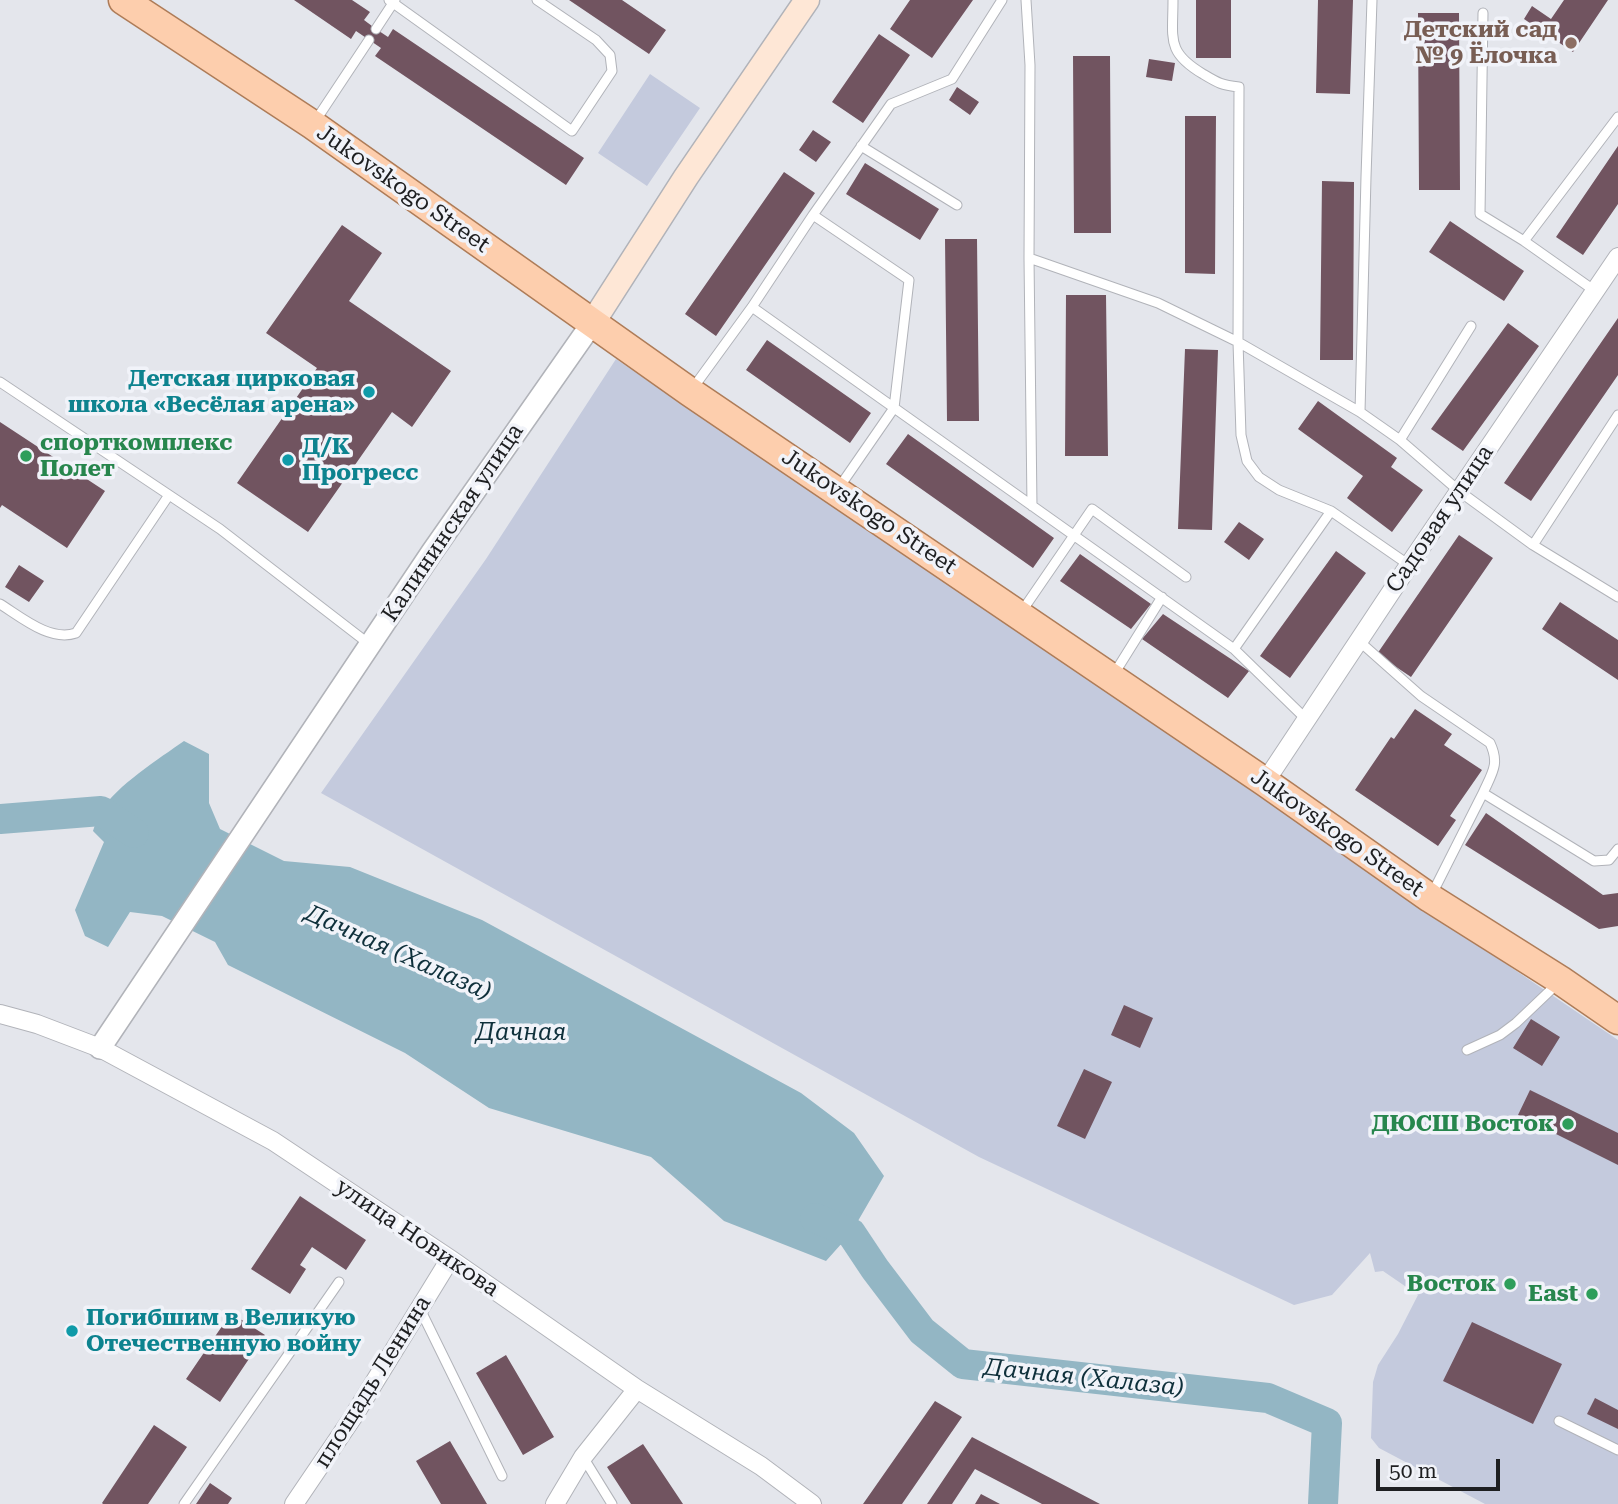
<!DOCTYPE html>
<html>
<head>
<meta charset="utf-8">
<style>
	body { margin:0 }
	#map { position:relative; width:1618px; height:1504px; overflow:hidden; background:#e4e6ec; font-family:"Roboto Serif",serif }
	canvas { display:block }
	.scale { position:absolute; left:1376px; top:1459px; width:124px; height:32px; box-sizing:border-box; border:4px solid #1e1f21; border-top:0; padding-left:9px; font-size:21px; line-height:24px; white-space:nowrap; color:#1e1f21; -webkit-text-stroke:5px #f1f3f9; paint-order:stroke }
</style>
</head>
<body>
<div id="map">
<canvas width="1618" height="1504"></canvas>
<div class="scale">50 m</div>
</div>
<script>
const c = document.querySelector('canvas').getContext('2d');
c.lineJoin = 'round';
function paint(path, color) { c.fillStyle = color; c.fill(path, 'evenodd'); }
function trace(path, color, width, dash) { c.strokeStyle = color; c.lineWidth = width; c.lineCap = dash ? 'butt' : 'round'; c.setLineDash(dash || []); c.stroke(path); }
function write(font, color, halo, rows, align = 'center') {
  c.font = font + ' "Roboto Serif",serif'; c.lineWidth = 7; c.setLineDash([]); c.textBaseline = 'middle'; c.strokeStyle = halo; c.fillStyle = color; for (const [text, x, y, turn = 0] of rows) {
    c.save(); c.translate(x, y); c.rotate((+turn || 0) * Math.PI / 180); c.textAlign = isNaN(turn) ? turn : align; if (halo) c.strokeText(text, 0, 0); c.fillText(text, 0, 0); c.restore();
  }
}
paint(new Path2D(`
	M 650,74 L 700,108 L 647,186 L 598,153 Z
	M 616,359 L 1618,1040 L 1618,1504 L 1485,1504 L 1379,1448 L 1371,1438 L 1373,1382 L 1378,1365 L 1398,1334 L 1418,1295 L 1383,1271 L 1375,1272 L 1370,1253 L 1332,1295 L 1294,1305 L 979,1157 L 321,793 L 486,559 Z`), '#c4cadd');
paint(new Path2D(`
	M 184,741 L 209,754 L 209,803 L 220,829 L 284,861 L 350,867 L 482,920 L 801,1093 L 854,1133 L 884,1176 L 851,1233 L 826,1261 L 724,1221 L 651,1157 L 489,1108 L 405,1053 L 228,965 L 215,942 L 162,916 L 130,912 L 108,947 L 85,936 L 75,910 L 104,842 L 93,831 C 95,825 97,817 101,811 C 116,786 160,758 184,741 Z`), '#93b6c4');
trace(new Path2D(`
	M 0,819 L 101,811 L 134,833
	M 815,1218 L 851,1233 L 875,1269 L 922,1331 L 963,1364 L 1268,1398 L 1327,1423 L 1323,1504`), '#93b6c4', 30);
paint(new Path2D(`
	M 294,0 L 352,0 L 370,12 L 364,20 L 376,29 L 388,37 L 393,29 L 584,158 L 566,185 L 375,56 L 381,48 L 356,31 L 351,39 Z
	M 569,0 L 622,0 L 666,30 L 649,54 Z
	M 910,0 L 973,0 L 932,58 L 890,29 Z
	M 1196,0 L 1231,0 L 1231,58 L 1196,58 Z
	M 1318,0 L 1353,0 L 1350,94 L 1316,93 Z
	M 1564,0 L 1608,0 L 1573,52 L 1524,19 L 1532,6 L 1551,19 Z
	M 1418,13 L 1459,13 L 1460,190 L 1419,190 Z
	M 879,34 L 910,55 L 863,123 L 832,102 Z
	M 1073,56 L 1110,56 L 1111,233 L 1074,233 Z
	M 1149,59 L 1175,63 L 1172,81 L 1146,77 Z
	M 957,87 L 979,102 L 970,115 L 949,100 Z
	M 1185,116 L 1216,116 L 1215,274 L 1185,273 Z
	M 813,130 L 831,142 L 816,162 L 799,150 Z
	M 1618,146 L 1618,204 L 1583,255 L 1556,237 Z
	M 865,163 L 939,209 L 920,240 L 846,194 Z
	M 784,172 L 815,193 L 716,336 L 685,314 Z
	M 1322,181 L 1354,182 L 1353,360 L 1320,360 Z
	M 1450,221 L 1524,271 L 1504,301 L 1429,252 Z
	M 342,225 L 382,253 L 349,301 L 451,371 L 412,427 L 392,412 L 308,532 L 237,483 L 317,368 L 266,333 Z
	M 945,239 L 977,239 L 979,421 L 947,421 Z
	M 1066,295 L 1106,295 L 1108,456 L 1065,456 Z
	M 1618,318 L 1618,375 L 1531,501 L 1504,483 Z
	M 1508,323 L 1539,346 L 1463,451 L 1431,429 Z
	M 767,340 L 871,413 L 850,443 L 746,370 Z
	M 1185,349 L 1218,350 L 1212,530 L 1178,529 Z
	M 1318,401 L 1397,458 L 1391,467 L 1423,490 L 1392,532 L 1347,498 L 1363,476 L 1298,429 Z
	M 0,422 L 105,491 L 67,548 L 2,505 L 0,508 Z
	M 908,434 L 1054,538 L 1033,568 L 886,464 Z
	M 1239,522 L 1264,539 L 1249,560 L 1224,542 Z
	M 1459,535 L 1493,558 L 1411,677 L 1377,654 Z
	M 1336,551 L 1366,573 L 1290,678 L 1260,656 Z
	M 1080,554 L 1151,604 L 1131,629 L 1060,581 Z
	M 19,565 L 44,581 L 29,602 L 5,587 Z
	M 1560,602 L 1618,640 L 1618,680 L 1542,629 Z
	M 1163,614 L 1249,671 L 1228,698 L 1142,639 Z
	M 1415,709 L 1452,734 L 1444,745 L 1482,770 L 1450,816 L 1456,820 L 1438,846 L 1355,790 L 1391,737 L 1394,739 Z
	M 1486,813 L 1603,895 L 1618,893 L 1618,926 L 1599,929 L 1465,845 Z
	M 1124,1005 L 1153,1018 L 1140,1048 L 1111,1035 Z
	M 1531,1019 L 1560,1037 L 1542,1066 L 1513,1048 Z
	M 1084,1069 L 1112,1082 L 1085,1139 L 1057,1126 Z
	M 1530,1090 L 1618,1133 L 1618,1165 L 1518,1115 Z
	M 300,1196 L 366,1240 L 346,1270 L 312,1247 L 300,1265 L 306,1269 L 290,1294 L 251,1269 Z
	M 231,1313 L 265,1335 L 220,1402 L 186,1379 Z
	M 1472,1322 L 1562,1364 L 1533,1424 L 1443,1381 Z
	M 506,1355 L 554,1437 L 523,1455 L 476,1373 Z
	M 1595,1398 L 1618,1410 L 1618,1429 L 1587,1414 Z
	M 935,1401 L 962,1417 L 902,1504 L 863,1504 Z
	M 154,1425 L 187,1447 L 148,1504 L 103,1504 L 102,1503 Z
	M 972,1437 L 1100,1504 L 1042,1504 L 975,1469 L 952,1504 L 927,1504 Z
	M 450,1441 L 487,1504 L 441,1504 L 416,1461 Z
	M 643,1444 L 683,1504 L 631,1504 L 607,1467 Z
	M 210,1483 L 232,1498 L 228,1504 L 196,1504 Z
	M 981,1494 L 1000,1504 L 975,1504 Z`), '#715460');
const service = new Path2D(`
	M 389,0 L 572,131 L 612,71 L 610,55 L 596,40 L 537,0
	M 1026,0 L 1030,65 L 1029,258 L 1032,506
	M 1173,0 C 1173,39 1166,52 1203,74 C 1218,83 1221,85 1239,87 L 1238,342 L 1241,435 L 1247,461 L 1259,477 L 1279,490 L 1331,511 L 1409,565
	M 1483,13 L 1480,214 L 1524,241 L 1595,291
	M 376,29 L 395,0
	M 314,123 L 369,40
	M 861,146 L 957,205
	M 813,215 L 909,280 L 894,408 L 838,489
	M 1524,241 L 1618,117
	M 1029,258 L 1158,303 L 1238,342 L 1360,412 L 1400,440 L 1459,491 L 1533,545 L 1618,597
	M 752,307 L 1234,649 L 1307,720
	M 0,382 L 220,529 L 369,644
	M 693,388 L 752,307 L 813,215 L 891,104 L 952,79 L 1002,0
	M 1360,412 L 1366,177 L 1372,0
	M 1400,440 L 1471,326
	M 1533,545 L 1618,415
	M 0,604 C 21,617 50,642 76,633 L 169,495
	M 1022,611 L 1092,509 L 1186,577
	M 1359,641 L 1421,696 L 1490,743 C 1500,764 1492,773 1483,793 L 1594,861 L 1609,860 L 1618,849
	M 1234,649 L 1331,511
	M 1114,674 L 1162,597
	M 1432,894 L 1483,793
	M 1467,1050 L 1500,1035 L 1516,1023 L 1557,984
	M 420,1309 L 502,1476
	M 1559,1421 L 1618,1450
	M 583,1457 L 612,1504
	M 184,1504 L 339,1282`);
const minor = new Path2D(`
	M 1265,782 L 1409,565 L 1618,257
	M 0,1014 L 37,1024 L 100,1048 L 273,1141 L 450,1259 L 637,1389 L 761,1466 L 812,1504
	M 294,1504 L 353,1417 L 450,1259
	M 555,1504 L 583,1457 L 637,1389`);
const tertiary = new Path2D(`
	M 100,1048 L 432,552 L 593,322`);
const secondary = new Path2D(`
	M 593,322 L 686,177 L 807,0`);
const primary = new Path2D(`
	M 123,0 L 313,125 L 690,392 L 1265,782 L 1430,898 L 1560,980 L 1618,1020`);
trace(service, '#b1b3b9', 11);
trace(minor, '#b1b3b9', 20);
trace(tertiary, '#b1b3b9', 24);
trace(secondary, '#b1b3b9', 27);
trace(primary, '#ae7c58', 31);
trace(service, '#fff', 9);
trace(minor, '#fff', 18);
trace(tertiary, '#fff', 21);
trace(secondary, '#fee7d6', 24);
trace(primary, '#fdcead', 28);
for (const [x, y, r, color] of [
	[1571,43,7,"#8d6e63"],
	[369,392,7,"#0f9aa8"],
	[26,456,7,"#2e9e5b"],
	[288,460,7,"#0f9aa8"],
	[1568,1124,7,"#2e9e5b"],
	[1510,1284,7,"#2e9e5b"],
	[1592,1294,7,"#2e9e5b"],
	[72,1331,7,"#0f9aa8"]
]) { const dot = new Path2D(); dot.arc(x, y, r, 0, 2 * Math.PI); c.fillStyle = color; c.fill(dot); trace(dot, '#f1f3f9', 2.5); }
write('bold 23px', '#785e54', '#f1f3f9', [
	["Детский сад",1557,30],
	["№ 9 Ёлочка",1557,56]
], 'right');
write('23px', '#1e1f21', '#f1f3f9', [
	["Jukovskogo Street",403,189,35],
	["Jukovskogo Street",869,512,34],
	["Садовая улица",1440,519,-56],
	["Калининская улица",453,523,-56],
	["Jukovskogo Street",1337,833,35],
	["улица Новикова",417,1238,34],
	["площадь Ленина",373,1382,-58]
]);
write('bold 23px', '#0d838f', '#f1f3f9', [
	["Детская цирковая",355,379,"right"],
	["школа «Весёлая арена»",355,405,"right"],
	["Д/К",302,447],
	["Прогресс",302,473],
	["Погибшим в Великую",86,1318],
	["Отечественную войну",86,1344]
], 'left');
write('bold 23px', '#27864d', '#f1f3f9', [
	["спорткомплекс",40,443,"left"],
	["Полет",40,469,"left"],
	["ДЮСШ Восток",1554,1124],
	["Восток",1496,1284],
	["East",1578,1294]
], 'right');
write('italic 24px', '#0f303b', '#f1f3f9', [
	["Дачная (Халаза)",398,953,24],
	["Дачная",521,1033],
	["Дачная (Халаза)",1084,1378,6]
]);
</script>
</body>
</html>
